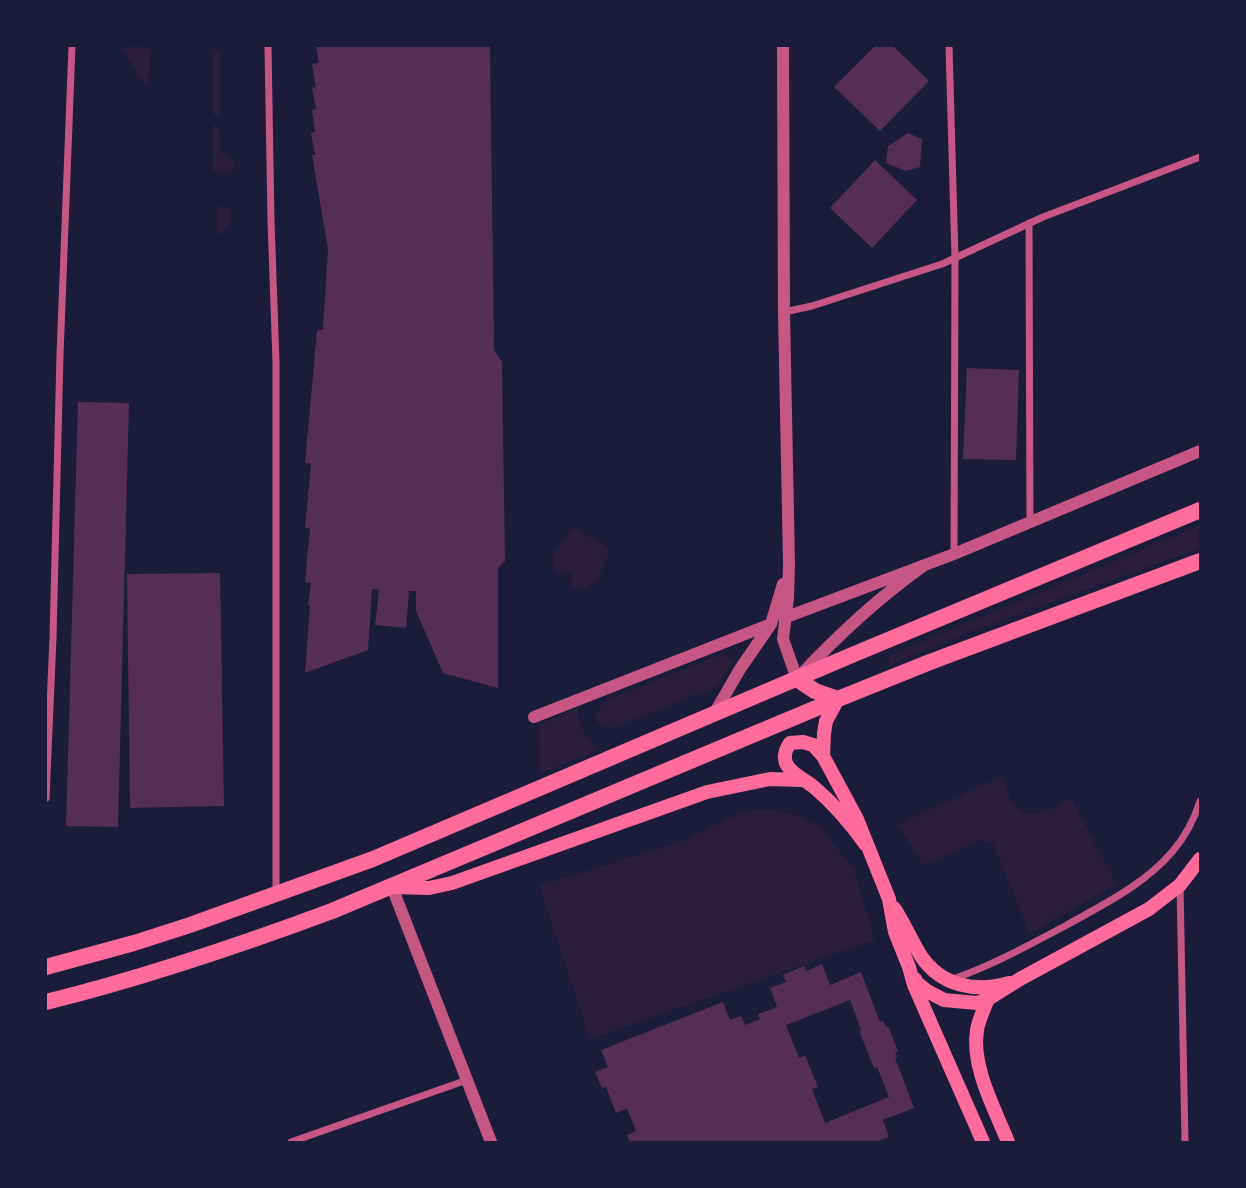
<!DOCTYPE html>
<html>
<head>
<meta charset="utf-8">
<style>
	body { margin:0 }
	#map { position:relative; width:1246px; height:1188px; overflow:hidden; background:#1b1b3a; font-family:"DejaVu Sans",sans-serif }
	canvas { display:block }
	.frame { position:absolute; inset:0; border:47px solid #1b1b3a; pointer-events:none }
</style>
</head>
<body>
<div id="map">
<canvas width="1246" height="1188"></canvas>
<div class="frame"></div>
</div>
<script>
const c = document.querySelector('canvas').getContext('2d');
c.lineJoin = 'round';
function paint(path, color) { c.fillStyle = color; c.fill(path, 'evenodd'); }
function trace(path, color, width, dash) { c.strokeStyle = color; c.lineWidth = width; c.lineCap = dash ? 'butt' : 'round'; c.setLineDash(dash || []); c.stroke(path); }
paint(new Path2D(`
	M 121,46 L 150,46 L 148,87 L 145,86 Z
	M 213,48 L 220,52 L 220,118 L 213,114 Z
	M 213,124 L 219,128 L 220,151 L 234,161 L 235,166 L 230,173 L 213,171 Z
	M 218,206 L 228,207 C 234,216 228,226 222,234 L 218,234 Z
	M 1200,525 L 1200,548 L 964,634 L 890,665 L 887,657 Z
	M 574,527 L 610,549 C 601,573 600,587 572,590 L 572,572 L 554,572 L 554,552 Z
	M 724,653 L 733,664 L 715,687 L 614,728 L 599,724 L 594,717 L 603,702 Z
	M 578,707 C 578,728 585,734 598,750 L 540,774 L 539,724 Z
	M 1002,776 C 1006,785 1009,799 1015,807 C 1031,824 1055,805 1071,798 L 1117,884 L 1030,933 L 993,844 L 982,840 L 923,865 L 898,824 Z
	M 769,809 L 797,815 L 820,827 L 854,869 L 875,940 L 590,1039 L 539,886 L 682,841 L 742,812 Z`), '#2a1e3b');
paint(new Path2D(`
	M 316,46 L 490,46 L 494,350 L 502,362 L 505,561 L 498,568 L 498,688 L 443,673 L 416,611 L 416,591 L 409,591 L 406,628 L 375,625 L 379,590 L 372,589 L 368,650 L 305,673 L 310,605 L 308,605 L 311,583 L 305,582 L 310,528 L 305,528 L 311,464 L 305,463 L 317,331 L 323,329 L 328,249 L 312,155 L 315,155 L 311,133 L 315,132 L 312,110 L 316,109 L 312,88 L 316,87 L 312,64 L 319,63 Z
	M 875,46 L 893,46 L 929,81 L 880,131 L 834,87 Z
	M 908,133 L 922,139 L 920,167 L 906,171 L 886,163 L 888,146 Z
	M 875,160 L 917,200 L 872,248 L 830,208 Z
	M 967,368 L 1019,370 L 1016,460 L 963,459 Z
	M 78,402 L 129,403 L 118,827 L 66,826 Z
	M 220,573 L 224,806 L 130,808 L 127,574 Z
	M 822,964 L 830,985 L 861,972 L 880,1022 L 883,1021 L 886,1027 L 888,1026 L 898,1051 L 895,1053 L 897,1057 L 895,1058 L 914,1108 L 883,1120 L 889,1137 L 876,1142 L 834,1142 L 833,1141 L 830,1142 L 630,1142 L 627,1135 L 636,1131 L 627,1109 L 616,1113 L 606,1087 L 602,1088 L 595,1072 L 608,1067 L 601,1050 L 723,1002 L 730,1020 L 741,1016 L 745,1025 L 760,1019 L 758,1014 L 777,1007 L 770,988 L 786,982 L 783,975 L 804,966 L 806,971 ZM 850,1000 L 861,1030 L 859,1031 L 874,1068 L 877,1067 L 889,1097 L 825,1123 L 812,1089 L 818,1087 L 805,1055 L 799,1058 L 786,1025 Z`), '#542f53');
trace(new Path2D(`
	M 268,46 L 271,221 L 276,362 L 276,895
	M 949,46 L 955,258 L 954,554
	M 1029,223 L 1030,522
	M 784,312 L 812,306 L 942,264 L 1043,217 L 1200,157
	M 46,798 L 53,638 L 60,355 L 72,46
	M 1180,885 L 1185,1142
	M 953,979 C 993,965 1029,945 1065,926 C 1102,905 1144,885 1172,852 C 1185,837 1194,820 1200,801
	M 291,1142 L 467,1080`), '#c65784', 7);
trace(new Path2D(`
	M 783,46 L 784,312 L 789,564 L 788,598 L 783,639 L 797,679 C 835,638 877,599 923,566
	M 784,618 L 954,554 L 1200,451
	M 714,714 L 740,669 L 771,624 L 783,584
	M 534,717 L 771,624
	M 392,887 L 491,1142`), '#c65784', 12);
trace(new Path2D(`
	M 823,756 L 824,733 L 826,721 L 838,699
	M 866,845 C 851,824 835,805 815,788 C 807,781 795,776 789,768 C 782,760 785,750 790,743 L 803,742 L 813,745 L 823,756 L 857,819 L 889,899 L 895,932 L 909,967 L 914,985 L 983,1142
	M 392,887 L 429,888 L 452,883 L 707,792 L 770,779 L 802,780
	M 894,908 C 904,923 911,940 921,956 C 941,986 976,993 1009,983
	M 915,979 L 917,983 L 927,991 L 944,1000 L 977,1003 L 988,999 L 1020,979 L 1149,909 L 1180,885 L 1200,859
	M 988,999 C 984,1009 979,1019 977,1030 C 971,1067 995,1109 1008,1142`), '#ff6b9d', 14);
trace(new Path2D(`
	M 797,679 L 815,691 L 838,699
	M 46,967 L 134,943 L 190,925 L 373,859 L 852,655 L 1200,510
	M 46,1002 C 143,978 238,946 332,911 L 838,699 L 930,662 L 1200,561`), '#ff6b9d', 16);
</script>
</body>
</html>
